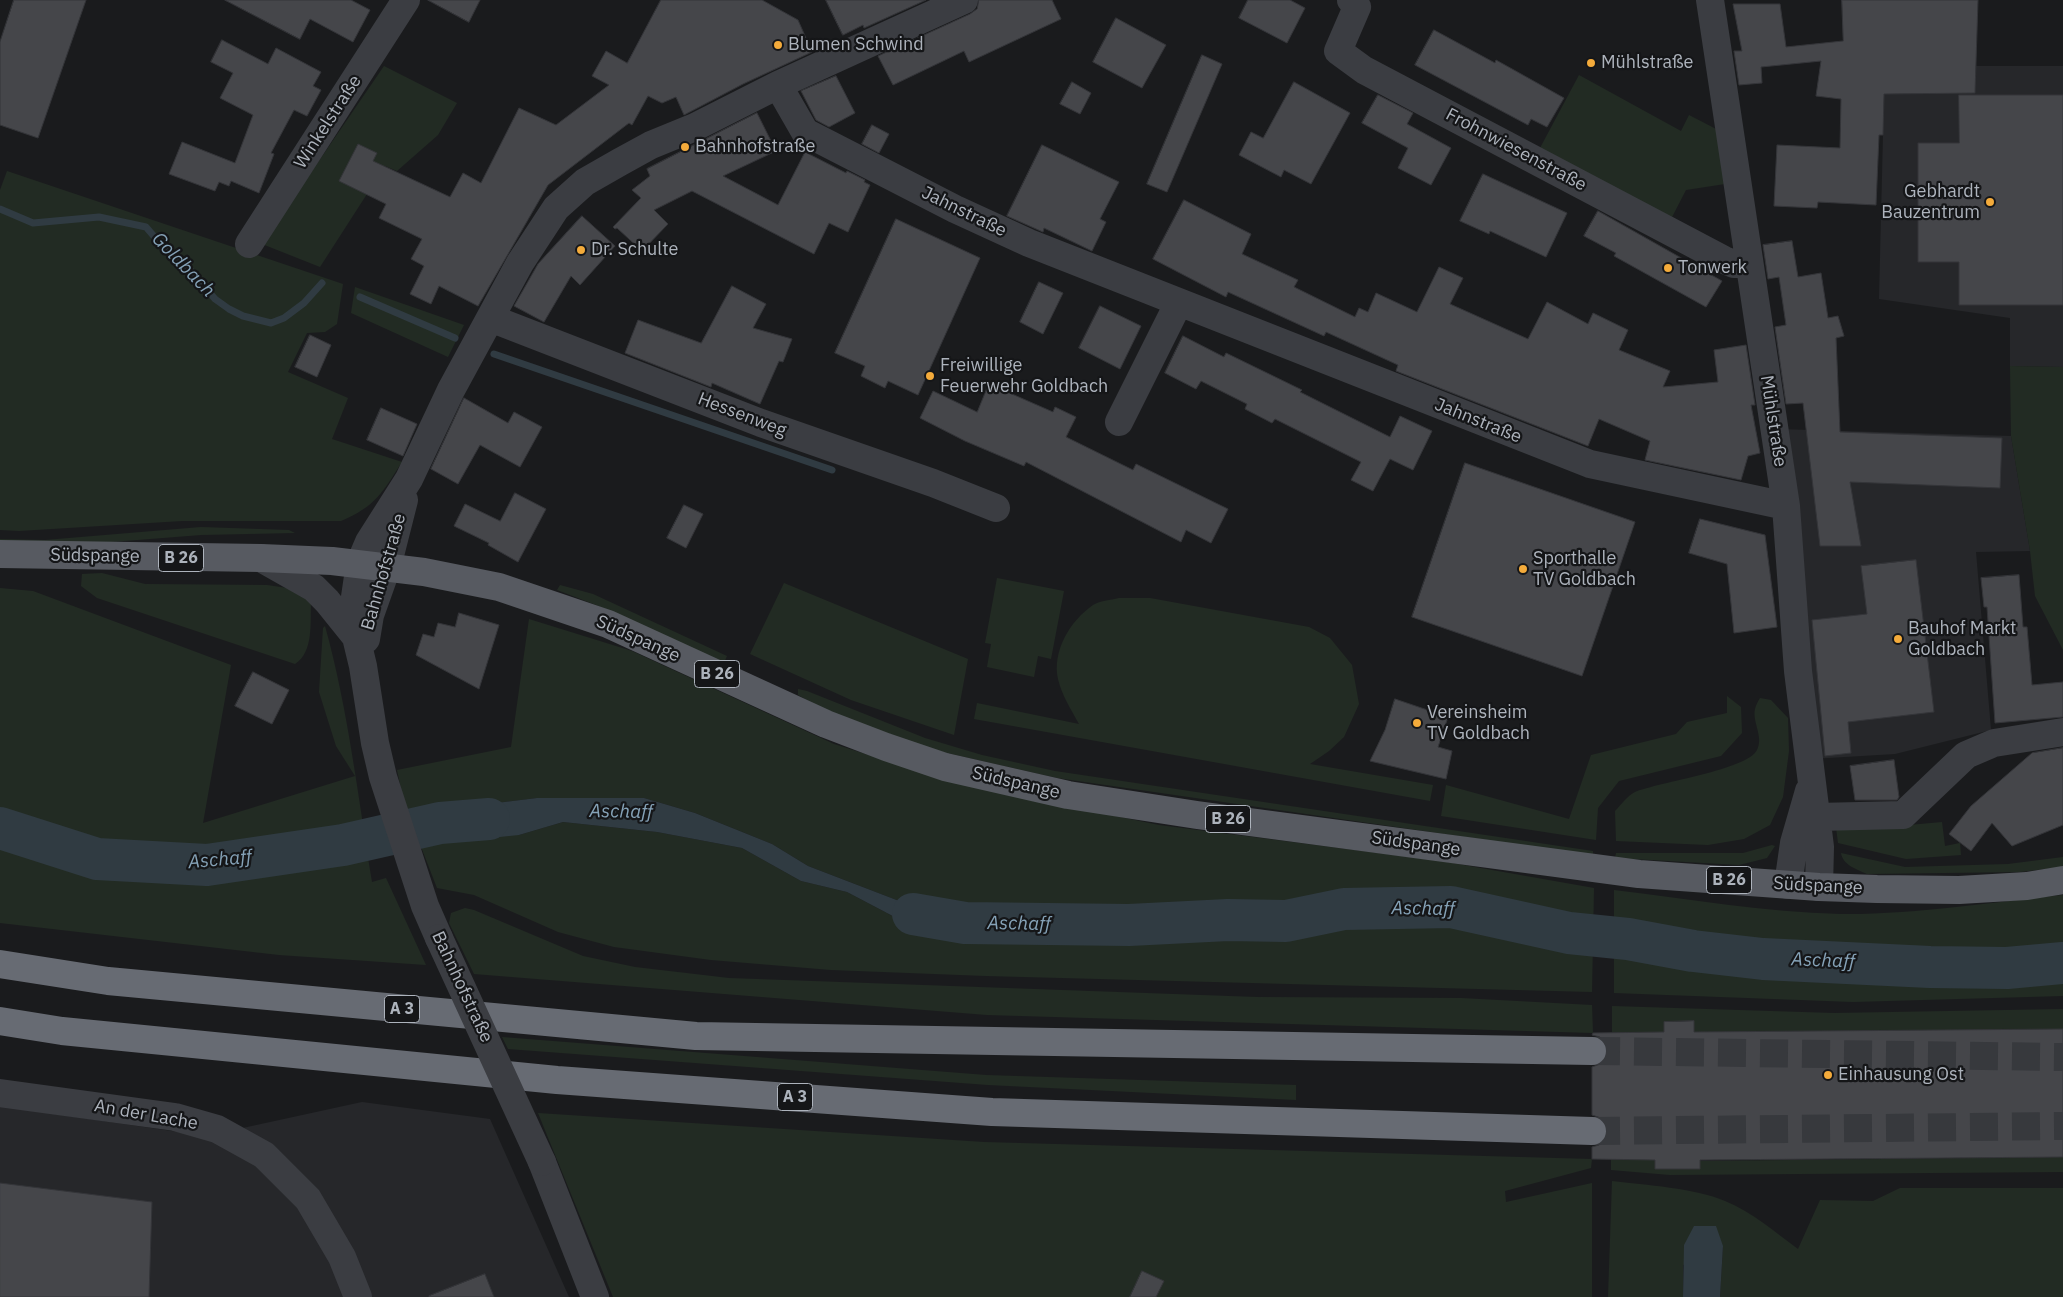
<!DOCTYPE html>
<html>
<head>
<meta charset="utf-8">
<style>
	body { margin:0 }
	canvas { display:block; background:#1a1b1d }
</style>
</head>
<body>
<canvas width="2063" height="1297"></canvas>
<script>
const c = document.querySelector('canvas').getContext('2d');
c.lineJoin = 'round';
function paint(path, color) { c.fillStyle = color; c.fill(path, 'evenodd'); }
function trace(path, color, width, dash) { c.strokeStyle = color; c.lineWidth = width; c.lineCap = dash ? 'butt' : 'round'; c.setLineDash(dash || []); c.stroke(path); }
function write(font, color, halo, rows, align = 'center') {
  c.font = font + ' "IBM Plex Sans",sans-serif'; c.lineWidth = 4.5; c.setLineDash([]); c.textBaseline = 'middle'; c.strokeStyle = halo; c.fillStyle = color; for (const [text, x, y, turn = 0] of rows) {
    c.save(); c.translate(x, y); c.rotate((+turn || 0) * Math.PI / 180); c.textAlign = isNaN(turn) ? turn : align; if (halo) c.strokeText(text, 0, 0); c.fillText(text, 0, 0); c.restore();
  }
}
paint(new Path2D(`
	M 1976,66 L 2063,66 L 2063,367 L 2010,366 L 2010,318 L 1879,299 L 1884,94 L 1975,93 Z
	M 1776,429 L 2011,436 L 2030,551 L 1976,552 L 1991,730 L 1895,754 L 1811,759 Z
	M 362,1102 L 490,1119 L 569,1297 L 0,1297 L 0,1106 L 206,1136 Z`), '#26272a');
paint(new Path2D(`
	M 384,66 L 457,103 L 438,135 L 397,171 L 385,166 L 320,267 L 262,244 Z
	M 1579,75 L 1681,131 L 1689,115 L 1718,130 L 1725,184 L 1686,190 L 1671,219 L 1540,148 Z
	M 7,171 L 343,284 L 337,324 L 325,332 L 307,333 L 288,372 L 348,398 L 332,439 L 402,462 C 382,493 376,506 341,521 L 182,521 L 19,531 L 0,530 L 0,190 Z
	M 355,287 L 464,325 L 448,357 L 351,313 Z
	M 2010,366 L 2063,367 L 2063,650 L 2035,596 L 2030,551 L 2011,436 Z
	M 201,527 L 289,530 L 295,533 L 201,535 L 99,543 L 0,545 L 0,539 L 45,540 Z
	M 102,573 L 145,584 L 267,585 L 294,589 L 311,601 C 310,622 314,652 295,664 L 97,598 L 81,586 L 82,574 Z
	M 997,578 L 1064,591 L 1051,659 L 1038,656 L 1034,677 L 987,667 L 991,644 L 985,643 Z
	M 784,583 L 968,659 L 954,735 L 851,700 L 750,654 Z
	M 560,585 L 593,594 L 727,656 L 723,665 L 596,605 L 557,590 Z
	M 0,588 L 33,591 L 231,665 L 203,823 L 355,776 L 336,746 L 319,692 L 323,628 L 325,626 C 348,709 358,796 372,882 L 386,878 L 426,965 L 279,955 L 0,923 Z
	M 1119,598 L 1150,598 L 1309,627 L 1330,638 L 1352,665 L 1359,704 L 1344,737 L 1329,751 L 1310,764 L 1433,785 L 1430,801 L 974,719 L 977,703 L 1079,724 C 1071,709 1062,696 1058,679 C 1052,651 1070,621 1093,605 C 1099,601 1111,600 1119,598 Z
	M 529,619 L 632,651 L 834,744 L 961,784 L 1159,825 L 1441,861 L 1594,888 L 1592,992 L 986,976 L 831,970 L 711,960 L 614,947 L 558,932 L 474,895 L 437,888 L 404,803 L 397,770 L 511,747 ZM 537,798 L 644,798 L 695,813 L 772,844 L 808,866 L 907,904 L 953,913 L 988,934 L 906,923 L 847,892 L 801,881 L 742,848 L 657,832 L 563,822 L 519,835 L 424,812 Z
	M 798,689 L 807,691 L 925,738 L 982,755 L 1055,771 L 1593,851 L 1593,857 L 1500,842 L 1057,778 L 925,748 L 838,717 L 798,695 Z
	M 1727,696 L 1741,707 L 1742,733 L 1721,756 L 1619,781 L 1598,808 L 1596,840 L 1441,816 L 1446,785 L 1569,819 L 1591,755 L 1676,734 L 1687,722 L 1727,713 Z
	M 1760,698 L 1771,700 L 1788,718 L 1789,751 L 1783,797 L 1770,825 L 1744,839 L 1708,845 L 1616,841 L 1615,811 C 1621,805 1627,796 1635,792 C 1659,782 1747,770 1757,750 C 1764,737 1752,722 1755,709 C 1756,705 1758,701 1760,698 Z
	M 1942,822 L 1945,846 L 1960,843 L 1961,855 L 1906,859 L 1838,843 L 1836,827 L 1876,828 Z
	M 1772,845 L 1775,846 L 1767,858 L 1739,865 L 1615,858 L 1616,853 L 1743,853 Z
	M 1841,853 L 1905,867 L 2008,864 L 2063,857 L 2063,867 L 2020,872 L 1867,874 C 1856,869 1843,865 1841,853 Z
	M 1614,890 C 1689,899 1765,912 1840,914 C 1913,915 1991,902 2063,895 L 2063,996 L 1853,1002 L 1614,993 ZM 1796,953 L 1877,959 L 1792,960 Z
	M 465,908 L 474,910 L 583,956 L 635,967 L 729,978 L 1257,997 L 1461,998 L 1592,1005 L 1593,1033 L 987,1015 L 474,974 L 449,923 L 451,913 Z
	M 1612,1006 L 1834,1013 L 2063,1009 L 2063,1029 L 1694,1032 L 1694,1021 L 1664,1022 L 1664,1032 L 1612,1032 Z
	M 502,1037 L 986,1075 L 1296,1085 L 1296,1100 L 988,1085 L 508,1049 Z
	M 538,1113 L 984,1142 L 1592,1159 L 1591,1168 L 1505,1191 L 1506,1202 L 1592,1183 L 1592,1297 L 613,1297 Z
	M 2063,1157 L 2063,1172 L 1670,1175 L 1611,1170 L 1611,1159 L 1655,1160 L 1655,1169 L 1699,1169 L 1700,1161 Z
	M 1612,1181 C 1645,1185 1695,1188 1725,1201 C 1752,1212 1775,1232 1798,1249 L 1820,1200 L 1873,1201 L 1900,1188 L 2063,1188 L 2063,1297 L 1720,1297 L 1723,1246 L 1683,1265 L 1683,1297 L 1608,1297 Z`), '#222b23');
paint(new Path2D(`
	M 537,798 L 644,798 L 695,813 L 772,844 L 808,866 L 907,904 L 953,913 L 989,935 L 906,923 L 847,892 L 801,881 L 742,848 L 657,832 L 563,822 L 519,835 L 441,843 L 423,812 Z
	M 1796,953 L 1877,959 L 1901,957 L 1909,974 L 1788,969 Z
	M 1694,1226 L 1716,1226 L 1723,1246 L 1720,1297 L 1683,1297 L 1684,1245 Z`), '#303b42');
trace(new Path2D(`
	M 0,209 L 33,223 L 99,217 L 146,227 L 164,248 L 191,271 L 215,299 L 229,309 L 243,316 L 271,323 L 284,318 L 304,303 L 322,283
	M 360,297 L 455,338
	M 494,354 L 832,470`), '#303b42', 7);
trace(new Path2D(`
	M 0,828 L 97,859 L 207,865 L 343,845 L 440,823 L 489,819
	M 913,914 L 965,923 L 1129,925 L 1228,920 L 1286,921 L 1344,909 L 1451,907 L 1569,933 L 1628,939 L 1693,951 L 1763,959 L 1930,967 L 2007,968 L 2063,963`), '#303b42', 42);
const building = new Path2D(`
	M 14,0 L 86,0 L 38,138 L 0,125 L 0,42 Z
	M 225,0 L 351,0 L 370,10 L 353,42 L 310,19 L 300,39 Z
	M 428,0 L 480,0 L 469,22 Z
	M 661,0 L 762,0 L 798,20 L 812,52 L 743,84 L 684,115 L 676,97 L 662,103 L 648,96 L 632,125 L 629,123 L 548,185 L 478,306 L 439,286 L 431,304 L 410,294 L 424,266 L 411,259 L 422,239 L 379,218 L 386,204 L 339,181 L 358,144 L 377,153 L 373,161 L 450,197 L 463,173 L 481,183 L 519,108 L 556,125 L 609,85 L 592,76 L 606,51 L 627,63 Z
	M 826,0 L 926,0 L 864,28 L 863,25 L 843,35 Z
	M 979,0 L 1052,0 L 1061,19 L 969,62 L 964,51 L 893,85 L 878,56 L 970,14 L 977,9 Z
	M 1248,0 L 1290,0 L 1305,8 L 1287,43 L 1239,18 Z
	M 1842,0 L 1978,0 L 1975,93 L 1884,94 L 1883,135 L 1879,135 L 1876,205 L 1818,202 L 1817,208 L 1774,206 L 1777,145 L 1840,148 L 1841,99 L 1816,96 L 1821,61 L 1761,67 L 1762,83 L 1739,85 L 1734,51 L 1742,51 L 1733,4 L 1780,4 L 1786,47 L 1843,41 Z
	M 1116,18 L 1166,45 L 1142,88 L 1093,62 Z
	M 1434,30 L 1495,63 L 1496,60 L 1564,98 L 1547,127 L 1531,119 L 1528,125 L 1415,65 Z
	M 222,40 L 268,64 L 276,48 L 321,72 L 313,86 L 321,90 L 307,116 L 294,110 L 271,153 L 274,154 L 259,193 L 231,181 L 229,186 L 219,182 L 215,191 L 169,174 L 182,142 L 235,163 L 253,115 L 220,98 L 233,73 L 211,62 Z
	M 1202,55 L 1222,64 L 1167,192 L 1147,184 Z
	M 836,76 L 855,113 L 829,127 L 816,120 L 801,91 Z
	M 1072,82 L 1091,93 L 1080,114 L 1060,104 Z
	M 1294,82 L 1350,113 L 1311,184 L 1284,170 L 1281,177 L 1239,155 L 1251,132 L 1263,138 Z
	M 1378,95 L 1413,113 L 1407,124 L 1451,148 L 1431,185 L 1398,168 L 1408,148 L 1362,123 Z
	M 1959,95 L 2063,95 L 2063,305 L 1959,305 L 1959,262 L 1918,262 L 1918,143 L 1959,143 Z
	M 757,113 L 776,151 L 723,176 L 778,205 L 805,152 L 846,173 L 847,171 L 865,180 L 864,182 L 870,185 L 848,232 L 829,223 L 814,254 L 692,191 L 654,210 L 668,224 L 642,251 L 617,228 L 615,229 L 613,227 L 641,198 L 632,190 L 650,176 L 647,169 Z
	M 872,125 L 889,134 L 879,153 L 862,144 Z
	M 1042,145 L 1119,182 L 1100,219 L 1106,222 L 1092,251 L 1044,228 L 1043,232 L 1007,216 Z
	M 1483,174 L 1567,213 L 1546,257 L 1490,231 L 1489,234 L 1460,221 Z
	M 1184,200 L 1251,234 L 1242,254 L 1298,280 L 1294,287 L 1355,317 L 1359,308 L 1368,312 L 1376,293 L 1417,312 L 1439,267 L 1463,278 L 1450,304 L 1528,339 L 1547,302 L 1588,324 L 1593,313 L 1628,330 L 1619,350 L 1670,371 L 1663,387 L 1718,382 L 1714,350 L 1746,345 L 1755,405 L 1751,405 L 1760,453 L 1748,456 L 1741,480 L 1645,460 L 1650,441 L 1599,419 L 1588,446 L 1396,371 L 1398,365 L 1326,332 L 1324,336 L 1228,292 L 1226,297 L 1153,259 Z
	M 1598,211 L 1722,281 L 1706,307 L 1614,256 L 1616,253 L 1584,236 Z
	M 582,216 L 615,246 L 580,285 L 571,276 L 544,322 L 514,306 L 538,264 Z
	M 896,219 L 980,258 L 918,395 L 888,381 L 885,388 L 861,376 L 865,366 L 835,353 Z
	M 1792,241 L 1798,277 L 1821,273 L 1828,318 L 1838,316 L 1844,336 L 1836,338 L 1840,432 L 2002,438 L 2000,488 L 1850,482 L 1861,546 L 1820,546 L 1803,403 L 1786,404 L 1775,327 L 1786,325 L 1779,277 L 1768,279 L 1763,245 Z
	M 1039,282 L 1063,293 L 1043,334 L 1020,322 Z
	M 732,286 L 766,304 L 753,328 L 792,339 L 783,362 L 779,361 L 760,404 L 712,383 L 711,387 L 625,353 L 638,320 L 701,343 Z
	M 1100,306 L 1141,326 L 1120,369 L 1079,348 Z
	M 310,335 L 331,345 L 317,377 L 295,367 Z
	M 1183,336 L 1224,357 L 1226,353 L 1302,390 L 1300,392 L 1390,437 L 1400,416 L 1432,431 L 1413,470 L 1390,459 L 1373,491 L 1351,480 L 1361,462 L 1275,419 L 1272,423 L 1245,409 L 1247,404 L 1201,381 L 1196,389 L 1165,373 Z
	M 989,384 L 1053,412 L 1055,407 L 1076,417 L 1066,437 L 1133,470 L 1136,464 L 1228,509 L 1211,543 L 1186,530 L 1181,542 L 1026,462 L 1024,466 L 965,441 L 920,418 L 933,391 L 977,412 Z
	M 464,398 L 508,423 L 514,412 L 542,427 L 520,467 L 480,445 L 458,484 L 431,469 Z
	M 381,408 L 417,424 L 403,456 L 367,440 Z
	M 1465,463 L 1635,522 L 1582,676 L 1412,617 Z
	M 515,493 L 546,509 L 518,562 L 488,545 L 489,543 L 454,526 L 465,504 L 500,521 Z
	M 684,505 L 703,514 L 686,548 L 667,538 Z
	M 1700,519 L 1765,535 L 1777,627 L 1734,633 L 1727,564 L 1689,553 Z
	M 1916,560 L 1934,712 L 1848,722 L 1851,753 L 1825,756 L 1812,620 L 1867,614 L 1861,566 Z
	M 2019,575 L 2023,627 L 2027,627 L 2032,685 L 2063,682 L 2063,717 L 1995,723 L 1987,607 L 1984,607 L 1981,578 Z
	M 459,613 L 499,625 L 479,689 L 416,655 L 423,634 L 434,637 L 438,623 L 455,627 Z
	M 253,672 L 289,690 L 272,724 L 235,706 Z
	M 1395,699 L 1448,717 L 1438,747 L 1452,751 L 1446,779 L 1370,761 L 1385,730 Z
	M 2063,748 L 2063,825 L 2012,846 L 1992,823 L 1971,851 L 1949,834 L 1971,806 L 2032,753 Z
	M 1894,760 L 1899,797 L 1897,800 L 1855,800 L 1850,766 Z
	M 1694,1021 L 1694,1032 L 2063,1029 L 2063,1157 L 1700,1160 L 1700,1169 L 1655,1169 L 1655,1160 L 1592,1159 L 1592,1147 L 1599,1145 L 1605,1140 L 1608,1131 L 1606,1124 L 1601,1118 L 1592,1115 L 1592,1067 L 1600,1064 L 1605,1059 L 1608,1051 L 1605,1043 L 1600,1037 L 1592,1035 L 1593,1033 L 1664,1032 L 1664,1022 Z
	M 0,1183 L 152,1202 L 149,1297 L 0,1297 Z
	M 1142,1271 L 1164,1281 L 1156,1297 L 1130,1297 Z
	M 485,1274 L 494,1297 L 429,1297 L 429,1296 Z`);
paint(building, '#45464a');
trace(building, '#343539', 1);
trace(new Path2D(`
	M 1592,1051 L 2063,1057
	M 1592,1131 L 2063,1126`), '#37393d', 28, [28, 14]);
trace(new Path2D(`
	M 1351,0 L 1357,7 L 1338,51 L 1364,70 L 1724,260 L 1734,264 L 1749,264
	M 1710,0 L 1786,506 L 1798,671 L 1820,847 L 1819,887
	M 778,85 L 805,132 L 955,209 L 1029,243 L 1590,464 L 1786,506
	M 249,244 L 406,0
	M 490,318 L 761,423 L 933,483 L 996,508
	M 1119,422 L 1179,302
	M 261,558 L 314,588 L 327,601 L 356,637
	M 366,639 L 370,615 L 387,567 L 404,500
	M 1817,817 L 1903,815 L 1966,755 L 1994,743 L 2063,732
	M 1788,885 L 1794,843 L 1809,791
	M 439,938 L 425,906 L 383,777 L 375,743 L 363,666 L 356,637 L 355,597 L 360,563 L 369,542 L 409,479 L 451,390 L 520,263 L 556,208 L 585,182 L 620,162 L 651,145 L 695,127 L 778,85 L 964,0
	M 0,1093 L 175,1117 L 217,1129 L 264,1155 L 308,1199 L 342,1257 L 358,1297
	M 542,1162 L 595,1297`), '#3b3d42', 28);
trace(new Path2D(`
	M 0,554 L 261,558 L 332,561 L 424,572 L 499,587 L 608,624 L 826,724 L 886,747 L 945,767 L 1068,795 L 1197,815 L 1639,874 L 1819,887 L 1877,889 L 1959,890 L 2027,886 L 2063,880`), '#575a61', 28);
trace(new Path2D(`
	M 0,964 L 108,981 L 696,1036 L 1592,1051
	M 0,1021 L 62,1031 L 557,1080 L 992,1112 L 1592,1131`), '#676b73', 28);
trace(new Path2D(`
	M 439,938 L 542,1162`), '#3b3d42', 28);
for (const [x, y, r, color] of [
	[778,45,5,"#f4ab3b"],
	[1591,63,5,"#f4ab3b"],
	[685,147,5,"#f4ab3b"],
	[1990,202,5,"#f4ab3b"],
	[581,250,5,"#f4ab3b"],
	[1668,268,5,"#f4ab3b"],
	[930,376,5,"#f4ab3b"],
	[1523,569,5,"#f4ab3b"],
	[1898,639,5,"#f4ab3b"],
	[1417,723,5,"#f4ab3b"],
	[1828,1075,5,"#f4ab3b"]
]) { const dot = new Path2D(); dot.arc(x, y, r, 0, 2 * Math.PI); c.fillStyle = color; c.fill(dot); trace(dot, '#151618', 2); }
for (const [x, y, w] of [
	[181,558,45],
	[717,674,45],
	[1228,819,45],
	[1729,880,45],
	[402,1009,35],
	[795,1097,35]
]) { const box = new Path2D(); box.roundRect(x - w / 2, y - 13.5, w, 27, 4); c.fillStyle = '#151618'; c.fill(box); trace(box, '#adb3bc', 1); }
write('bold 16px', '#adb3bc', null, [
	["B 26",181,558],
	["B 26",717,674],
	["B 26",1228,819],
	["B 26",1729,880],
	["A 3",402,1009],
	["A 3",795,1097]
]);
write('18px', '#adb3bc', '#151618', [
	["Blumen Schwind",788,45],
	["Mühlstraße",1601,63],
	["Bahnhofstraße",695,147],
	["Gebhardt",1980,192,"right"],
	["Bauzentrum",1980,213,"right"],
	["Dr. Schulte",591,250],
	["Tonwerk",1678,268],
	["Freiwillige",940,366],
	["Feuerwehr Goldbach",940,387],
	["Sporthalle",1533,559],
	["TV Goldbach",1533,580],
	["Bauhof Markt",1908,629],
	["Goldbach",1908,650],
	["Vereinsheim",1427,713],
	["TV Goldbach",1427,734],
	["Einhausung Ost",1838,1075]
], 'left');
write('18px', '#adb3bc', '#151618', [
	["Winkelstraße",328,122,-57],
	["Frohnwiesenstraße",1516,150,28],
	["Jahnstraße",964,212,26],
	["Hessenweg",742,415,21],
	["Jahnstraße",1478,421,22],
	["Mühlstraße",1773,421,81],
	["Südspange",95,556,1],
	["Bahnhofstraße",384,572,-74],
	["Südspange",638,639,24],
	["Südspange",1016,783,13],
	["Südspange",1416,844,8],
	["Südspange",1818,886,3],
	["Bahnhofstraße",462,987,65],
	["An der Lache",146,1115,10]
]);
write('italic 19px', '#85a2b7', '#151618', [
	["Goldbach",183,265,46],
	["Aschaff",621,812,1],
	["Aschaff",220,860,-5],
	["Aschaff",1423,909,1],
	["Aschaff",1019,924,1],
	["Aschaff",1823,961,2]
]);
</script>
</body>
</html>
